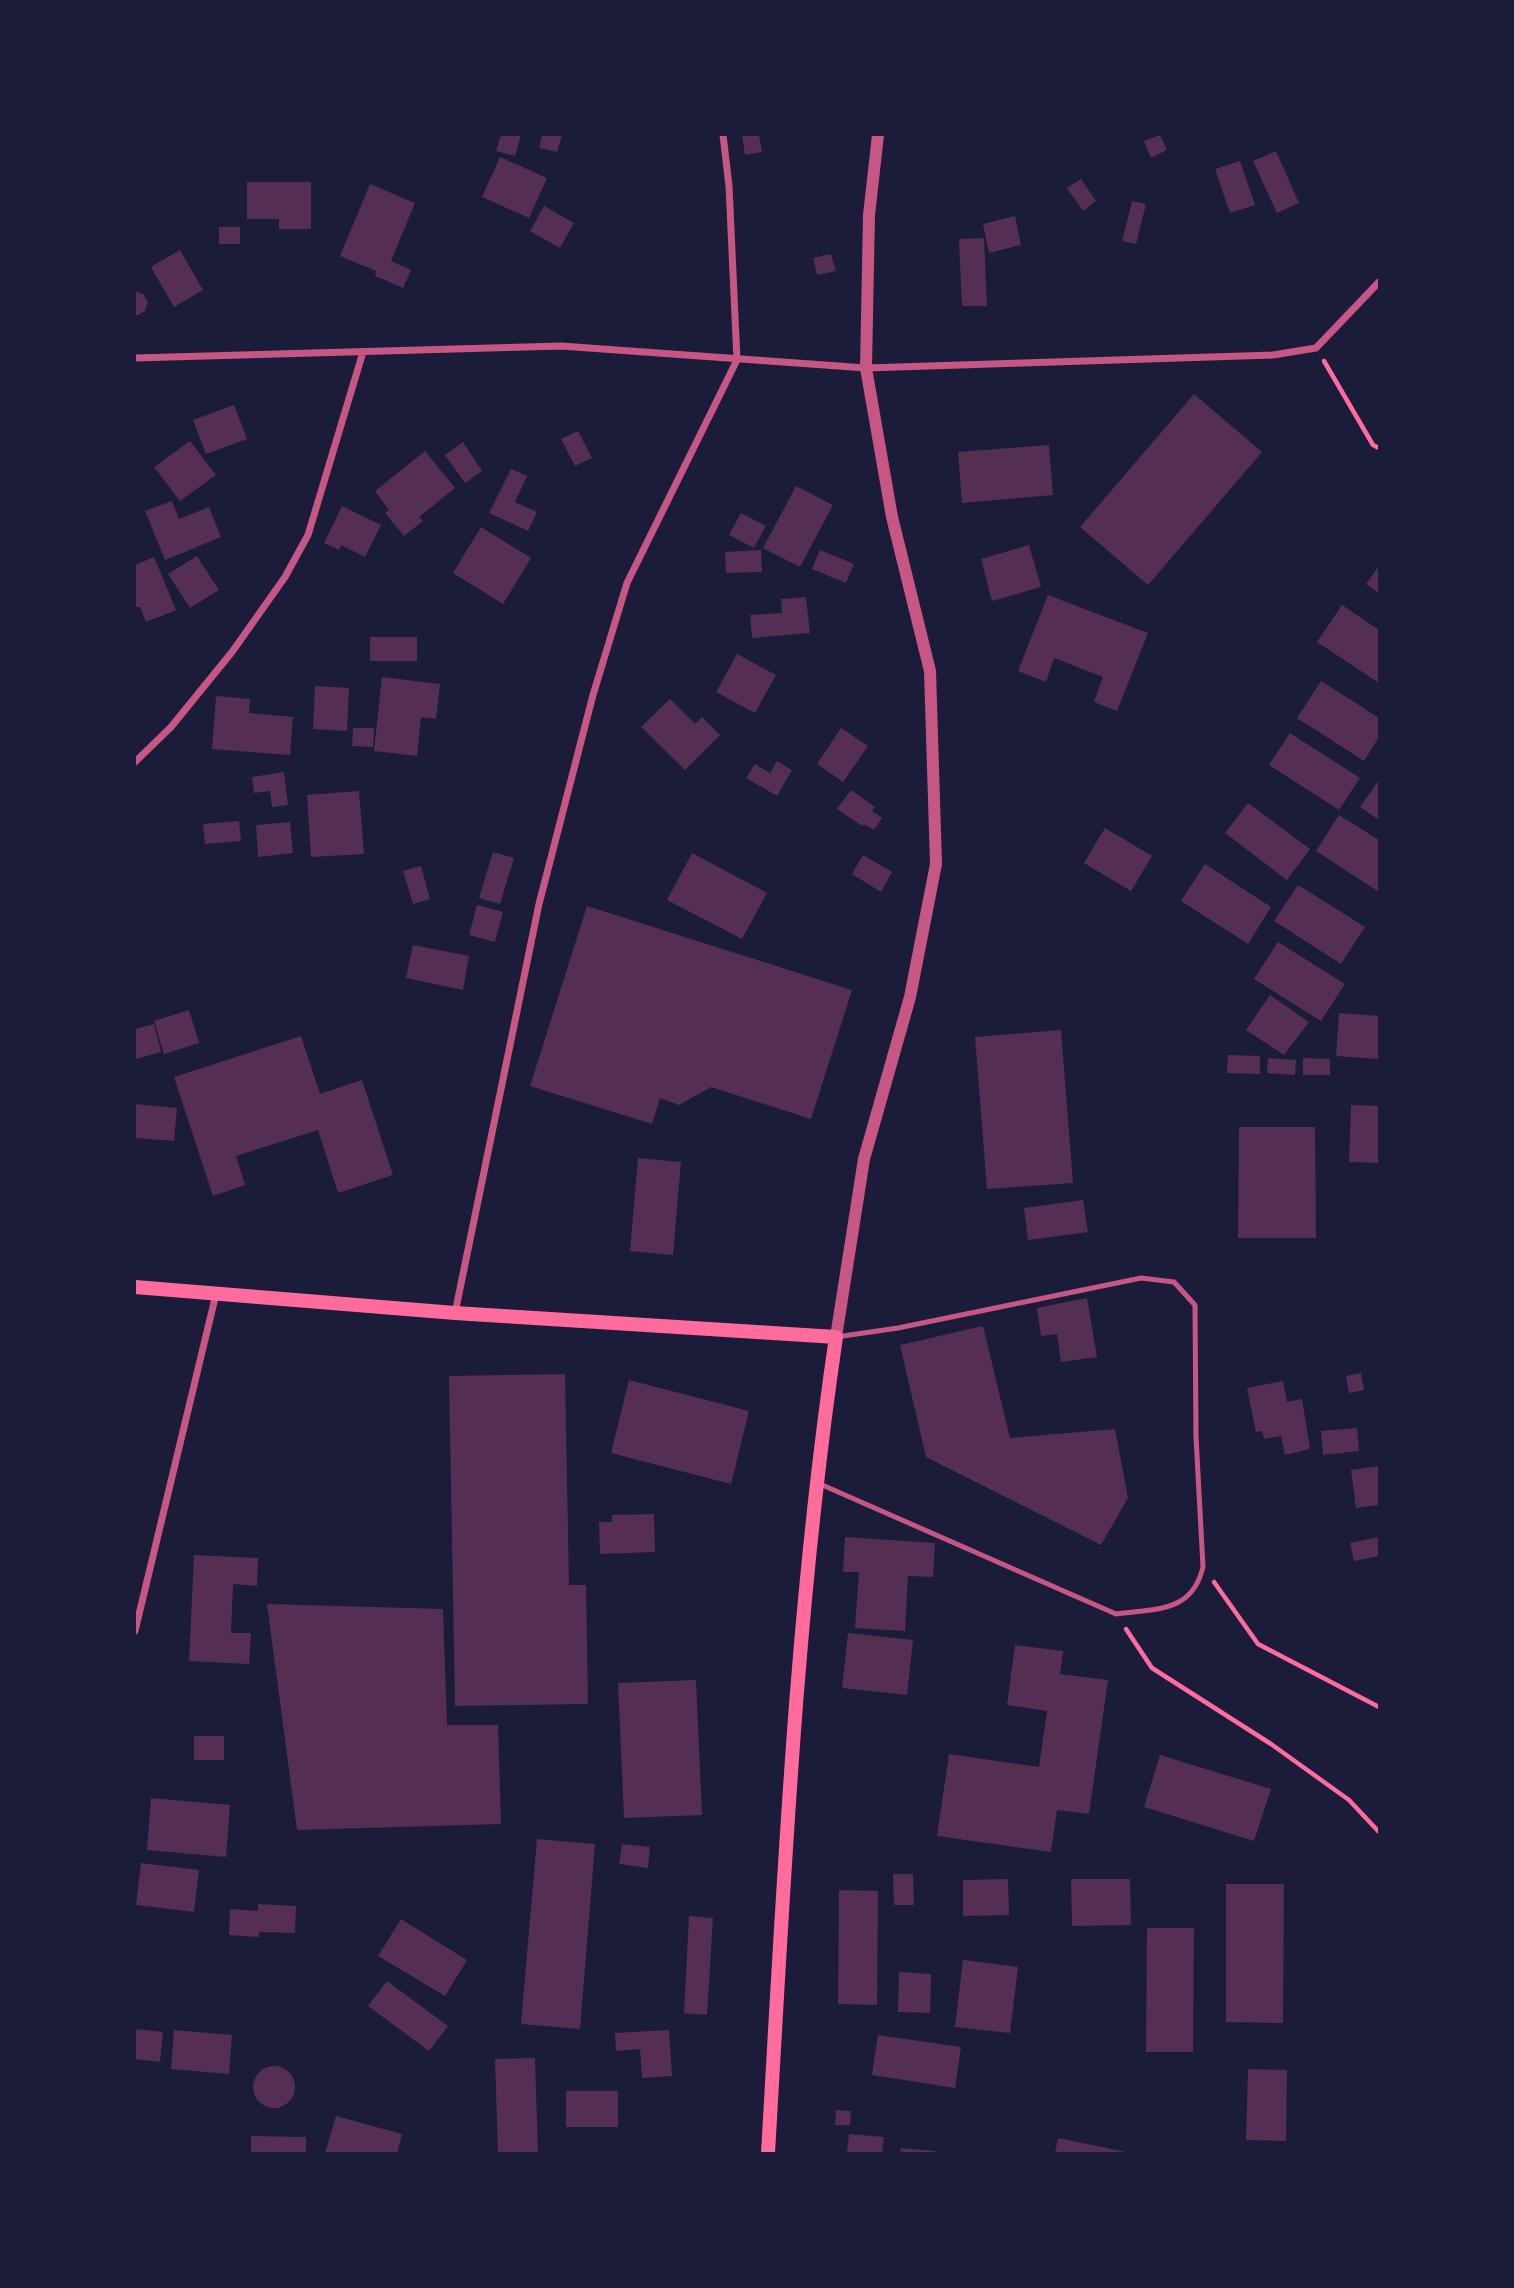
<!DOCTYPE html>
<html>
<head>
<meta charset="utf-8">
<style>
	body { margin:0 }
	#map { position:relative; width:1514px; height:2288px; overflow:hidden; background:#1b1b3a; font-family:"Nunito Sans",sans-serif }
	canvas { display:block }
	.frame { position:absolute; inset:0; border:136px solid #1b1b3a; pointer-events:none }
</style>
</head>
<body>
<div id="map">
<canvas width="1514" height="2288"></canvas>
<div class="frame"></div>
</div>
<script>
const c = document.querySelector('canvas').getContext('2d');
c.lineJoin = 'round';
function paint(path, color) { c.fillStyle = color; c.fill(path, 'evenodd'); }
function trace(path, color, width, dash) { c.strokeStyle = color; c.lineWidth = width; c.lineCap = dash ? 'butt' : 'round'; c.setLineDash(dash || []); c.stroke(path); }
paint(new Path2D(`
	M 501,135 L 521,135 L 515,156 L 496,151 Z
	M 542,135 L 562,136 L 557,152 L 539,148 Z
	M 742,135 L 759,135 L 762,152 L 745,155 Z
	M 1160,135 L 1167,150 L 1151,158 L 1144,141 Z
	M 1276,151 L 1299,203 L 1277,213 L 1253,161 Z
	M 500,157 L 547,178 L 529,218 L 482,197 Z
	M 1240,161 L 1255,205 L 1230,213 L 1215,169 Z
	M 1081,179 L 1096,201 L 1083,211 L 1067,188 Z
	M 247,182 L 311,182 L 311,229 L 279,229 L 279,219 L 247,219 Z
	M 370,184 L 415,203 L 391,261 L 411,270 L 403,288 L 375,276 L 376,271 L 340,256 Z
	M 1132,201 L 1146,204 L 1136,244 L 1122,241 Z
	M 544,206 L 574,223 L 560,248 L 530,231 Z
	M 1015,216 L 1021,245 L 989,253 L 983,224 Z
	M 219,227 L 240,227 L 240,244 L 219,244 Z
	M 984,238 L 987,306 L 962,306 L 959,239 Z
	M 180,250 L 203,290 L 174,307 L 151,267 Z
	M 831,254 L 836,271 L 817,275 L 813,258 Z
	M 135,291 L 143,294 L 148,302 L 145,311 L 138,315 L 135,315 Z
	M 1194,394 L 1262,452 L 1148,585 L 1080,527 Z
	M 234,405 L 247,439 L 206,454 L 193,420 Z
	M 578,431 L 592,458 L 575,466 L 561,439 Z
	M 190,441 L 216,475 L 180,501 L 154,467 Z
	M 463,442 L 482,471 L 465,483 L 445,455 Z
	M 1049,445 L 1053,495 L 962,503 L 958,452 Z
	M 425,451 L 455,488 L 419,517 L 423,521 L 404,536 L 385,513 L 389,510 L 375,491 Z
	M 511,469 L 527,476 L 515,502 L 537,512 L 528,531 L 489,513 Z
	M 796,486 L 833,505 L 800,567 L 763,548 Z
	M 172,501 L 179,519 L 209,507 L 221,537 L 165,560 L 145,511 Z
	M 342,506 L 381,525 L 365,557 L 341,545 L 339,550 L 324,543 Z
	M 741,513 L 766,526 L 754,548 L 729,535 Z
	M 481,527 L 531,558 L 503,604 L 453,573 Z
	M 1029,545 L 1041,587 L 992,601 L 981,559 Z
	M 761,550 L 762,572 L 726,573 L 725,552 Z
	M 820,550 L 854,564 L 846,583 L 812,569 Z
	M 197,556 L 219,590 L 190,608 L 168,574 Z
	M 154,557 L 176,610 L 146,622 L 140,607 L 135,607 L 135,565 Z
	M 1379,566 L 1379,593 L 1366,584 Z
	M 1048,595 L 1148,633 L 1117,711 L 1094,702 L 1103,677 L 1054,658 L 1046,682 L 1018,671 Z
	M 806,597 L 810,633 L 752,638 L 750,615 L 782,613 L 781,599 Z
	M 1342,605 L 1379,630 L 1379,683 L 1317,642 Z
	M 370,637 L 417,637 L 417,661 L 370,661 Z
	M 737,654 L 776,675 L 755,713 L 716,692 Z
	M 382,677 L 440,684 L 436,719 L 421,717 L 417,756 L 374,751 Z
	M 1321,681 L 1379,718 L 1379,737 L 1364,761 L 1297,718 Z
	M 315,686 L 349,688 L 347,731 L 313,729 Z
	M 216,696 L 250,699 L 249,713 L 293,717 L 290,755 L 212,749 Z
	M 670,699 L 695,724 L 702,717 L 720,735 L 685,770 L 641,727 Z
	M 353,728 L 374,728 L 373,747 L 352,746 Z
	M 841,728 L 868,746 L 843,782 L 817,764 Z
	M 1290,733 L 1360,778 L 1339,810 L 1269,765 Z
	M 777,761 L 792,770 L 777,796 L 746,778 L 755,764 L 770,773 Z
	M 284,772 L 288,805 L 272,807 L 270,791 L 254,793 L 252,777 Z
	M 1379,780 L 1379,820 L 1360,807 Z
	M 851,790 L 875,807 L 872,811 L 882,818 L 874,830 L 864,824 L 862,826 L 837,809 Z
	M 359,791 L 364,854 L 311,857 L 307,795 Z
	M 1248,803 L 1310,849 L 1287,880 L 1225,833 Z
	M 1339,815 L 1379,840 L 1379,892 L 1316,851 Z
	M 239,821 L 241,841 L 205,844 L 203,824 Z
	M 290,822 L 293,853 L 258,857 L 256,825 Z
	M 1105,828 L 1152,856 L 1131,891 L 1084,863 Z
	M 493,852 L 514,858 L 500,904 L 479,898 Z
	M 692,853 L 767,893 L 742,939 L 667,900 Z
	M 863,855 L 892,872 L 881,892 L 852,874 Z
	M 1205,864 L 1271,907 L 1248,944 L 1181,901 Z
	M 421,866 L 430,899 L 413,904 L 403,871 Z
	M 1298,885 L 1365,927 L 1341,964 L 1274,921 Z
	M 477,905 L 503,912 L 495,942 L 469,935 Z
	M 587,906 L 852,990 L 811,1119 L 711,1087 L 679,1105 L 660,1098 L 652,1124 L 530,1086 Z
	M 1278,942 L 1345,984 L 1321,1021 L 1254,979 Z
	M 413,945 L 469,956 L 463,990 L 406,978 Z
	M 1270,995 L 1309,1022 L 1284,1055 L 1246,1030 Z
	M 189,1010 L 199,1043 L 164,1054 L 154,1021 Z
	M 1339,1013 L 1379,1016 L 1379,1059 L 1336,1056 Z
	M 154,1024 L 161,1052 L 136,1059 L 135,1029 Z
	M 1061,1030 L 1073,1183 L 987,1189 L 975,1037 Z
	M 301,1036 L 320,1094 L 362,1080 L 393,1175 L 338,1193 L 318,1130 L 236,1156 L 245,1185 L 213,1196 L 174,1077 Z
	M 1228,1055 L 1260,1056 L 1260,1074 L 1227,1073 Z
	M 1268,1058 L 1296,1060 L 1295,1075 L 1267,1073 Z
	M 1303,1058 L 1330,1059 L 1330,1075 L 1303,1075 Z
	M 135,1104 L 177,1108 L 174,1141 L 135,1138 Z
	M 1351,1105 L 1379,1106 L 1379,1163 L 1349,1162 Z
	M 1239,1127 L 1315,1127 L 1316,1238 L 1238,1238 Z
	M 638,1158 L 681,1162 L 673,1255 L 630,1251 Z
	M 1083,1200 L 1088,1232 L 1028,1240 L 1024,1208 Z
	M 1087,1298 L 1097,1357 L 1061,1362 L 1057,1334 L 1041,1336 L 1037,1308 Z
	M 983,1326 L 1010,1438 L 1115,1429 L 1128,1498 L 1101,1545 L 926,1457 L 900,1345 Z
	M 1361,1373 L 1364,1390 L 1349,1393 L 1346,1376 Z
	M 565,1374 L 569,1585 L 586,1585 L 588,1704 L 455,1706 L 449,1376 Z
	M 629,1380 L 749,1411 L 731,1484 L 611,1453 Z
	M 1283,1381 L 1287,1402 L 1302,1399 L 1310,1449 L 1285,1455 L 1281,1436 L 1264,1439 L 1262,1431 L 1256,1432 L 1247,1388 Z
	M 1357,1428 L 1359,1451 L 1323,1455 L 1321,1431 Z
	M 1379,1466 L 1379,1505 L 1356,1508 L 1351,1470 Z
	M 654,1514 L 655,1552 L 600,1554 L 599,1522 L 612,1522 L 612,1515 Z
	M 845,1537 L 935,1543 L 933,1577 L 908,1576 L 905,1631 L 855,1628 L 859,1572 L 843,1572 Z
	M 1379,1537 L 1379,1556 L 1354,1561 L 1350,1543 Z
	M 194,1555 L 258,1558 L 257,1586 L 233,1584 L 231,1633 L 251,1633 L 249,1664 L 189,1661 Z
	M 267,1604 L 443,1609 L 447,1725 L 498,1725 L 501,1824 L 297,1830 Z
	M 848,1633 L 913,1640 L 907,1695 L 842,1688 Z
	M 1015,1645 L 1063,1651 L 1060,1674 L 1108,1680 L 1089,1814 L 1057,1810 L 1051,1852 L 937,1836 L 949,1754 L 1039,1767 L 1047,1711 L 1007,1705 Z
	M 696,1680 L 702,1815 L 624,1818 L 618,1683 Z
	M 194,1736 L 224,1736 L 224,1760 L 194,1760 Z
	M 1160,1755 L 1271,1789 L 1254,1841 L 1144,1807 Z
	M 151,1798 L 230,1805 L 226,1857 L 147,1850 Z
	M 537,1839 L 595,1844 L 580,2029 L 521,2024 Z
	M 622,1844 L 650,1847 L 648,1868 L 619,1864 Z
	M 141,1863 L 199,1870 L 194,1912 L 136,1905 Z
	M 893,1874 L 913,1874 L 914,1905 L 894,1905 Z
	M 1008,1879 L 1009,1915 L 963,1916 L 963,1880 Z
	M 1071,1879 L 1130,1879 L 1131,1925 L 1072,1926 Z
	M 1226,1884 L 1284,1884 L 1283,2023 L 1226,2022 Z
	M 839,1890 L 878,1891 L 877,2005 L 838,2004 Z
	M 258,1904 L 296,1906 L 295,1933 L 259,1932 L 259,1937 L 229,1935 L 230,1909 L 258,1911 Z
	M 689,1916 L 713,1918 L 707,2015 L 684,2013 Z
	M 401,1919 L 467,1960 L 445,1996 L 378,1956 Z
	M 1147,1928 L 1194,1928 L 1193,2052 L 1146,2052 Z
	M 963,1960 L 1018,1967 L 1010,2033 L 955,2027 Z
	M 899,1972 L 931,1974 L 930,2013 L 898,2012 Z
	M 387,1981 L 448,2026 L 429,2051 L 368,2006 Z
	M 135,2029 L 163,2032 L 160,2062 L 135,2059 Z
	M 174,2030 L 232,2035 L 229,2074 L 171,2069 Z
	M 669,2030 L 672,2076 L 642,2078 L 640,2049 L 616,2051 L 615,2033 Z
	M 878,2035 L 961,2047 L 955,2088 L 872,2075 Z
	M 535,2058 L 538,2153 L 498,2153 L 495,2059 Z
	M253 2087a21 21 0 1 1 42 0a21 21 0 1 1-42 0Z
	M 1248,2069 L 1287,2070 L 1286,2141 L 1246,2140 Z
	M 566,2091 L 618,2091 L 618,2127 L 566,2127 Z
	M 836,2110 L 851,2111 L 850,2125 L 835,2125 Z
	M 336,2116 L 402,2134 L 397,2153 L 325,2153 Z
	M 849,2134 L 884,2137 L 882,2153 L 847,2153 Z
	M 251,2136 L 306,2137 L 306,2153 L 251,2153 Z
	M 1058,2138 L 1126,2152 L 1126,2153 L 1055,2153 Z
	M 901,2148 L 935,2151 L 935,2153 L 900,2153 Z`), '#542f53');
trace(new Path2D(`
	M 1324,361 L 1373,445 L 1379,448
	M 1214,1582 L 1258,1644 L 1379,1707
	M 1126,1629 L 1152,1668 L 1271,1744 L 1349,1800 L 1379,1832`), '#ff6b9d', 4.5);
trace(new Path2D(`
	M 820,1484 L 1116,1614 C 1157,1608 1192,1613 1203,1567 L 1196,1437 L 1195,1305 L 1174,1282 L 1141,1278 L 898,1328 L 836,1337`), '#c65784', 5);
trace(new Path2D(`
	M 135,358 L 561,346 L 866,368 L 1273,355 L 1316,348 L 1379,282
	M 135,762 L 171,727 L 232,652 L 285,577 L 308,535 L 363,352
	M 455,1313 L 539,904 L 593,695 L 627,583 L 737,360 L 729,186 L 723,135
	M 135,1631 L 216,1294`), '#c65784', 7);
trace(new Path2D(`
	M 836,1337 L 864,1159 L 910,997 L 936,864 L 930,671 L 892,517 L 866,368 L 869,215 L 878,135`), '#c65784', 12);
trace(new Path2D(`
	M 135,1287 L 455,1313 L 836,1337 C 796,1608 784,1880 768,2153`), '#ff6b9d', 14);
</script>
</body>
</html>
